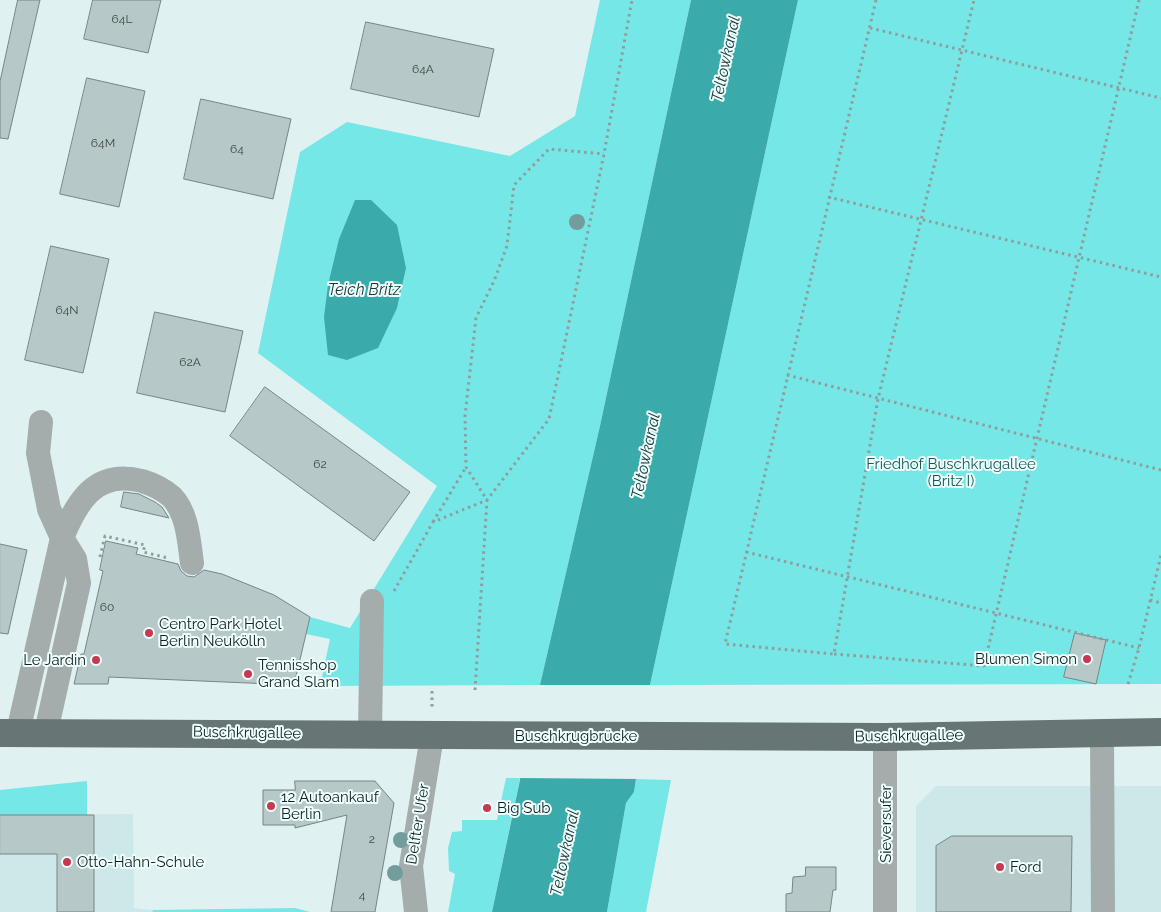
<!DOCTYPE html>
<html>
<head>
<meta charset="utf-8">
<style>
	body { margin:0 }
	canvas { display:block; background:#e0f1f1 }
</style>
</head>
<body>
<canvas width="1161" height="912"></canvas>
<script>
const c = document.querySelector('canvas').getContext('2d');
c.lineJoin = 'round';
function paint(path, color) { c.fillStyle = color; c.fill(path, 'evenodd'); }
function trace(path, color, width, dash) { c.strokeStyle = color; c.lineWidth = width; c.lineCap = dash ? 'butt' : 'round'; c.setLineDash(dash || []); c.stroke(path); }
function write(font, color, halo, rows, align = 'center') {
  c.font = font + ' Raleway,sans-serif'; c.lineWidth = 4; c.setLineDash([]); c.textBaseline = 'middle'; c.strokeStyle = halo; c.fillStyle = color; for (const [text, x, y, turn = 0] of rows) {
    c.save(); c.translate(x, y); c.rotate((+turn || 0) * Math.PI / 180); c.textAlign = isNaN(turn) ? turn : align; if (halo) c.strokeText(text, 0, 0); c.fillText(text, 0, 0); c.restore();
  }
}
paint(new Path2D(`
	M 936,786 L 1161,786 L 1161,912 L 916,912 L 916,806 Z
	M 133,814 L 134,908 L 152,910 L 153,912 L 0,912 L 0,815 Z`), '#cde8e8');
paint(new Path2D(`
	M 600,0 L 691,0 L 600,426 L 540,685 L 320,686 L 330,639 L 306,634 L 310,617 L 350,628 L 437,486 L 258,353 L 300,152 L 347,122 L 510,156 L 575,116 Z
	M 798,0 L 1161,0 L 1161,684 L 650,685 Z
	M 506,778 L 520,778 L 492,912 L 448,912 L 455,874 L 449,871 L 448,848 L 452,832 L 462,831 L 462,820 L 497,820 Z
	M 636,779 L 671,780 L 646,912 L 607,912 L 626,803 L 634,792 Z
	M 87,781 L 87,815 L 0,815 L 0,790 Z
	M 295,908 L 310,912 L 153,912 L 152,910 Z`), '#75e7e7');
paint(new Path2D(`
	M 691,0 L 798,0 L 650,685 L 634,792 L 626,803 L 607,912 L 492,912 L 540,685 L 600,426 Z
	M 355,200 L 371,200 L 397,225 L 406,268 L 397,308 L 378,348 L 347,360 L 328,355 L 324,317 L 328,285 L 339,239 Z`), '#3baaaa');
paint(new Path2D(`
	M 537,685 L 653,685 L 638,779 L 517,778 Z`), '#e0f1f1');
const building = new Path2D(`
	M 18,0 L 40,0 L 8,139 L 0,138 L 0,82 Z
	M 93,0 L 161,0 L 148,53 L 84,39 Z
	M 366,22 L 494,49 L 479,117 L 351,89 Z
	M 87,78 L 145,91 L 119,207 L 60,194 Z
	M 201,99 L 291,119 L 273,199 L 184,179 Z
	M 51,246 L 109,259 L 83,373 L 25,360 Z
	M 155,312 L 243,331 L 225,412 L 137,393 Z
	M 265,387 L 410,492 L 374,541 L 230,436 Z
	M 124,492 L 139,494 L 155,502 L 162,507 L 169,518 L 121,507 Z
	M 106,541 L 138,548 L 136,554 L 178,564 L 181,571 L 187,576 L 194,577 L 204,570 L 222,574 L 274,595 L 310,617 L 294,685 L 109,677 L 108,684 L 74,684 L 81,654 L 84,654 L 103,571 L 100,570 Z
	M 0,544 L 27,550 L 8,634 L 0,633 Z
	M 1075,633 L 1106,640 L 1096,684 L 1064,677 Z
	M 295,781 L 375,781 L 394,803 L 375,912 L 331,912 L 347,815 L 295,828 L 295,825 L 263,825 L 263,790 L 295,790 Z
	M 0,815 L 94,815 L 94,912 L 57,912 L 57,854 L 0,854 Z
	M 952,836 L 1072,836 L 1071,912 L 936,912 L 936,846 Z
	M 806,867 L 836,867 L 836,890 L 833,890 L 830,912 L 786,912 L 786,894 L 792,893 L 793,877 L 805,876 Z`);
paint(building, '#b7c8c8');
trace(building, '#768685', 1);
trace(new Path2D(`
	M 876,0 L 725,644 L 834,654 L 878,399 L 974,0
	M 870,28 L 1161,98
	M 828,197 L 1161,277
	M 787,375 L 1161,470
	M 433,522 L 466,467
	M 746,552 L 1139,648
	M 100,557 L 105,536 L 145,545 L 143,552 L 168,558
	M 394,591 L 433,522 L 487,500 L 549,419 L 604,154 L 632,0
	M 1150,600 L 1161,603
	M 834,654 L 984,666 L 1139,0
	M 1128,684 L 1139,648 L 1161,555
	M 475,690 L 487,500 L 466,467 L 465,416 L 476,318 L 494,281 L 507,246 L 514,185 L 549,149 L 604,154
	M 432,691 L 432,710`), '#909d9d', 3, [2.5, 4]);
trace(new Path2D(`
	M 41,422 L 38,453 L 49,509 L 62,538 L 75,559 L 79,583 L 46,732
	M 18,732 L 62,538 C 77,501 96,469 142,481 C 152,484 164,490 172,497 C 188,514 189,542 192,563
	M 1102,733 L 1103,912
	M 370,735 L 372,601
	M 885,737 L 885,912
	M 416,912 L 411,866 L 432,736`), '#a4acac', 24);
trace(new Path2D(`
	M 0,733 L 885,737 L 1161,732`), '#687575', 28);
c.fillStyle = '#739c9d';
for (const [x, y] of [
	[577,222],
	[401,840],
	[395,873]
]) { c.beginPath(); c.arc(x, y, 8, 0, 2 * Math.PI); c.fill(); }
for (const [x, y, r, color] of [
	[149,633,5,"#c83851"],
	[1087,659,5,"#c83851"],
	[96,660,5,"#c83851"],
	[248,674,5,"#c83851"],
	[271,806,5,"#c83851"],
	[487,808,5,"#c83851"],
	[67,862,5,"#c83851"],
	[1000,867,5,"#c83851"]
]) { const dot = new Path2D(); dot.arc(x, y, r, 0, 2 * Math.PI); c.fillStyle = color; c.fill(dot); trace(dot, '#edfffe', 2); }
write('12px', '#3f4848', null, [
	["64L",122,19],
	["64A",423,69],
	["64M",103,143],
	["64",237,149],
	["64N",67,310],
	["62A",190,362],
	["62",320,464],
	["60",107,607],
	["2",372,839],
	["4",362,895]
]);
write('15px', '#1a5758', '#edfffe', [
	["Friedhof Buschkrugallee",951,464],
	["(Britz I)",951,481]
]);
write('15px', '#171e1e', '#edfffe', [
	["Centro Park Hotel",159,624],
	["Berlin Neukölln",159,641],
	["Blumen Simon",1077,659,"right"],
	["Le Jardin",86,660,"right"],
	["Tennisshop",258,665],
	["Grand Slam",258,682],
	["12 Autoankauf",281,797],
	["Berlin",281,814],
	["Big Sub",497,808],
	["Otto-Hahn-Schule",77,862],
	["Ford",1010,867]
], 'left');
write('15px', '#171e1e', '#edfffe', [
	["Buschkrugallee",247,733,1],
	["Buschkrugbrücke",576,736],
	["Buschkrugallee",909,736,-1],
	["Delfter Ufer",418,824,-81],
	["Sieversufer",886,824,-90]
]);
write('italic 16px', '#1d3535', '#edfffe', [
	["Teltowkanal",726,59,-78],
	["Teich Britz",364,290],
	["Teltowkanal",646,456,-78],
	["Teltowkanal",565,853,-78]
]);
</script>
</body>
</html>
